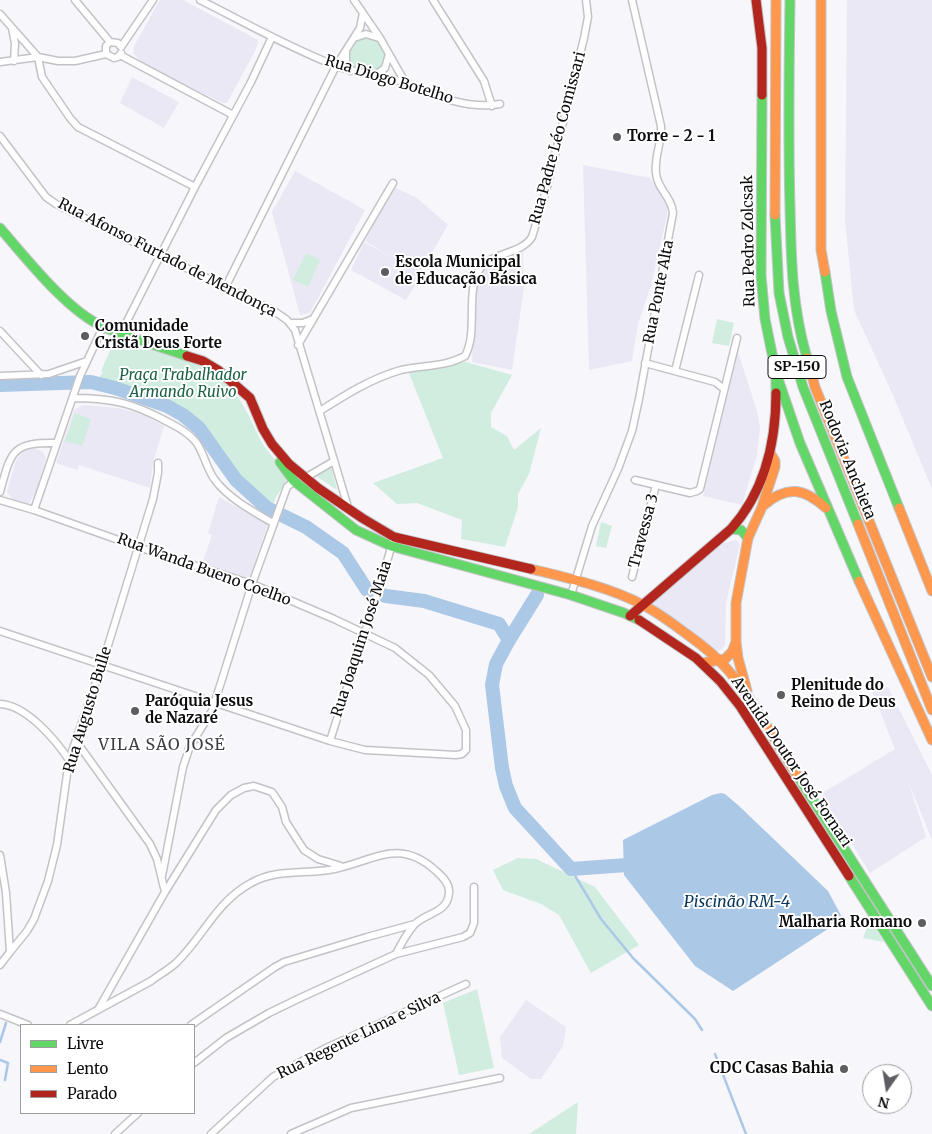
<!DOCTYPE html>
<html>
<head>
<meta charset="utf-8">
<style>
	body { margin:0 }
	#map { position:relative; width:932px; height:1134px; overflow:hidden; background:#f6f6fb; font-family:Merriweather,serif }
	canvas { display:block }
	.legend { position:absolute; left:20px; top:1024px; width:175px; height:90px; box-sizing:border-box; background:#fff; border:1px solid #9e9e9f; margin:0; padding:6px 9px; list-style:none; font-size:15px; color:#0c0c0f }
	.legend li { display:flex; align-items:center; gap:10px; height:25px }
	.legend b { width:25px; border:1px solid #9e9e9f }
	.north { position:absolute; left:862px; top:1064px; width:50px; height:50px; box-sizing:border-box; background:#fff; border:1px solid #9e9e9f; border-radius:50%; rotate:193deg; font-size:14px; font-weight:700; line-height:20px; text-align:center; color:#0c0c0f }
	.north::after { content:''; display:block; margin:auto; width:18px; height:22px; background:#5e5e62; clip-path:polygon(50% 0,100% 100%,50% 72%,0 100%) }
</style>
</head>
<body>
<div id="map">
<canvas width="932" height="1134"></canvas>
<ul class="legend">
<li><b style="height:6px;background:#63d668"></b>Livre</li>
<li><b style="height:6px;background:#ff974d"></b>Lento</li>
<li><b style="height:6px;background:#b3261e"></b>Parado</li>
</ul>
<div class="north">N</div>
</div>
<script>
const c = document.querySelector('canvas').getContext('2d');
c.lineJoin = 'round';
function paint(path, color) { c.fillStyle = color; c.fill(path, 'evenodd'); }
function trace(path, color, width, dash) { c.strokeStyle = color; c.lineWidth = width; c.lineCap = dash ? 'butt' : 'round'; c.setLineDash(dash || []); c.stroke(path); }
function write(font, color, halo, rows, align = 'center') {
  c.font = font + ' Merriweather,serif'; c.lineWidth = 4; c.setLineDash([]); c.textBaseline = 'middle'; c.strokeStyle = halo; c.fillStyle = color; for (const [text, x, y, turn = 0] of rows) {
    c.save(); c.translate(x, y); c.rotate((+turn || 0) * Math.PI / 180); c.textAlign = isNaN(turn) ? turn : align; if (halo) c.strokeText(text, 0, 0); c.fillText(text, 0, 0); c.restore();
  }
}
paint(new Path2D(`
	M 160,0 L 183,0 L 258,40 L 258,43 L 255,51 L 227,103 L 223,103 L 156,71 L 145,65 L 133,53 L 134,46 Z
	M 847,0 L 932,0 L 932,489 L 892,393 L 854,310 L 845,221 Z
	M 132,77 L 179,102 L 164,128 L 120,103 Z
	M 583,165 L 650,178 L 668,205 L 666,220 L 651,286 L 638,324 L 632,361 L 589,370 Z
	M 295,171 L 365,210 L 310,313 L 300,315 L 272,212 Z
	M 394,187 L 417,198 L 448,225 L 420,273 L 422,274 L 406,300 L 351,270 L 364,242 L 397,260 L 365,241 Z
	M 523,252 L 524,288 L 512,370 L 472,362 L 475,294 L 480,274 L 489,263 Z
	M 738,352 L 757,411 L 760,428 L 757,455 L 742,505 L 703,496 Z
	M 83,405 L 118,408 L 130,411 L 146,416 L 164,426 L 153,463 L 150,488 L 79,465 L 77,470 L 56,463 L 74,410 Z
	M 32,449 L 37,449 L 43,452 L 46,458 L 37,489 L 28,506 L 14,501 L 7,492 L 15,463 L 22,452 Z
	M 219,497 L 268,524 L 249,578 L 202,564 L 212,535 L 208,533 Z
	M 736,540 L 740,544 L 726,603 L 725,645 L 721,650 L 713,651 L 653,606 L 657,598 L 721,544 Z
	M 888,687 L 932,775 L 932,840 L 908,781 L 926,837 L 870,873 L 821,794 L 895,749 L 871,689 Z
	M 526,1000 L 566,1027 L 563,1046 L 541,1079 L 531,1079 L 502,1058 L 500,1037 Z`), '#eae8f4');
paint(new Path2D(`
	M349 55a18 18 0 1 1 36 0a18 18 0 1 1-36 0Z
	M 306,253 L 320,260 L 308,287 L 293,280 Z
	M 717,319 L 734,323 L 729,346 L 712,343 Z
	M 117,335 C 156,348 204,358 232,390 C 247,406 253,428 264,446 C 272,458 284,466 286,481 L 276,497 L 272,507 L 239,479 L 201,426 L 184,414 L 151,398 L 98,379 L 103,372 L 101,371 Z
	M 466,362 L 512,375 L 491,413 L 491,427 L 507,436 L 514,450 L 541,428 L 529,474 L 518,494 L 518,507 L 505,547 L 461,539 L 462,520 L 417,503 L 397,504 L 373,483 L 443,458 L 409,373 Z
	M 75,413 L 91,419 L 82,446 L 65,441 Z
	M 331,466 L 337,490 L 316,476 Z
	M 601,522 L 612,526 L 606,548 L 596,546 Z
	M 518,858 L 536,859 L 595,887 L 639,945 L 591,973 L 559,915 L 541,904 L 503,890 L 493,870 Z
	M 870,919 L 884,942 L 863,938 Z
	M 477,989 L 494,1068 L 459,1075 L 443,1003 Z
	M 578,1102 L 576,1134 L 529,1134 Z`), '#d0ede0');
paint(new Path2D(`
	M 721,793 L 725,794 L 738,805 L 828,891 L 843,919 L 733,991 L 695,966 L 624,875 L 623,840 L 712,795 Z`), '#acc8e7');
trace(new Path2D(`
	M 571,869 L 601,919 L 633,958 L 695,1019 L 702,1030
	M 0,1042 L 6,1023
	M 715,1054 L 746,1134
	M 0,1060 L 8,1063 L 5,1080`), '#acc8e7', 2.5);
trace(new Path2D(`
	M 0,385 L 91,382 L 115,388 L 167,406 L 183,415 L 199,428 L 236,480 L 267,508 L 306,527 L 343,553 L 367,590 L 386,596 L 424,601 L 499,624 L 509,640 L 496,664 L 492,685 L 502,768 L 506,786 L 515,808 L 571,869 L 641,864
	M 509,640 L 537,595`), '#acc8e7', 14);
const street = new Path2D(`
	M 75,0 L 110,42
	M 200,0 C 244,22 288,47 334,65 C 357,74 382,74 404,83 C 433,95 468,110 500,104
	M 354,0 L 380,38 L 406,84
	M 433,0 L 484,81 L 492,106
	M 0,14 L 38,57 L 42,77 L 70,118 L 78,127 L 195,187
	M 12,28 L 15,44 L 14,61
	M 354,38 L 366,34 L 379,38
	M 121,47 L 153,0
	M 346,51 L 346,61 L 351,71
	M 106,54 L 106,46 L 110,42 L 118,43 L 121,47
	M 106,54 L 114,58 L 118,57 L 121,53
	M 120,55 L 233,115
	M 0,62 L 38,57 L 58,61 L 75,61 L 106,54
	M 374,76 L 385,68 L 389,54
	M 0,136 L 46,197 L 56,204 L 274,311 L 287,320 L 295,330 L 348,507
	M 225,288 L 336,66 L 360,28 L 363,13
	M 290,323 L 303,323 L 313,319
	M 0,331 L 41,375
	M 121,333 L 195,187 L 251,82 L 272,37
	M 298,345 L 393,183
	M 645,363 L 715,382 L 724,389
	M 675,371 L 699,275
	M 0,376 L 49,374 L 87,361
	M 73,398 C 112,398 133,403 168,422 C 178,427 189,433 196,442 C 204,453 207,470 215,480 C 228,498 254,512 273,523
	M 320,411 C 345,395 372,378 401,370 C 423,365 445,367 465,356 C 478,333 466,295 478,272 C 489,251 520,256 532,237 L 547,187 L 584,38 L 588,17 L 586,0
	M 305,478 L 334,461
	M 635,480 L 690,493 L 697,491 L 700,489 L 737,338
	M 0,492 C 11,451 12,442 57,443
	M 0,500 L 34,510 L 138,547 L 252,584 L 334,619 L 395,648 L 429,675 L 455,706 L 466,730 L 466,750 L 462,754 L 456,755 L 365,750 L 330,741 L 0,631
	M 34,510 L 80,376 L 103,327
	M 632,577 L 656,485
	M 571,595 L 592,526 L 618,469 L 632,431 L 639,399 L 673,213 C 672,197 657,189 656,173 C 654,157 662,142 661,126 L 632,0
	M 0,704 C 26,705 55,739 69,760
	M 76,741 L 150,844 L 157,859 L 165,892
	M 330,741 C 351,673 375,606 394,537
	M 0,855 L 6,893 L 10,952 L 0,965
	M 162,876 L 183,767 L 190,746 L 212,711 L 252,584 L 287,487 L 294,481
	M 10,952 L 27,931 L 34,919 L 48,881 L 57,845 L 69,760 L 102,665 L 153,499 L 158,473 L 158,463
	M 99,1008 L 165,892 L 216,810 L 231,795 L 244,788 L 254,786 L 272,792 L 282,807 L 286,822 L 304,850 L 318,859 L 341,866
	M 0,1014 L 28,1025
	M 70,1025 L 151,981 C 159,975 168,970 176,963 C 203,937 216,902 251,883 C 275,869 303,874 329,870 C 370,864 397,835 436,871 C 443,877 450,884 449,893 C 448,913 425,913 414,925 C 407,933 401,944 396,954
	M 191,1025 L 275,967 L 284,962 L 367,937 L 415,924
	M 194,1063 L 226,1038 L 269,1013 L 300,998 L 396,954 L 463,937 L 470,933 L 474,923 L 474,887
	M 115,1134 L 138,1113
	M 211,1134 L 273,1077 L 326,1048 L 466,984
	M 291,1134 L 351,1108 L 500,1078`);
const fast = new Path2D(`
	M 790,0 C 789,69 788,138 790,206 C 791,258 792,308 807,358
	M 762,95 L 761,275 L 765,319 L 776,373 L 776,393
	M 775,215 L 779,293 L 788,337 L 803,387 L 858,524
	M 0,228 C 26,258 68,312 104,327 C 131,339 160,346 187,356
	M 825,272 L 831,311 L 847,377 L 899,508
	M 776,373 L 800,443 L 859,581
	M 280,462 L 294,481 L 356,530 L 391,546 L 571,595 L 624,613 L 639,620
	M 731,529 L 741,530 L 748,538
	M 797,775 L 932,986
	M 849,876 L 932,1006`);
const slow = new Path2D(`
	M 821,0 L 821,250 L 825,272
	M 775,215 L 776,0
	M 807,358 L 815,387 L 932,677
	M 764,505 C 787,485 804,488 826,508
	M 899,508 L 932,591
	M 858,524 L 932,710
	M 531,569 C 568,578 609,587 643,605 C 659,613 673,624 688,635 C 702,645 716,656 728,670 C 754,701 775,741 797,775
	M 859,581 L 932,740
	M 736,642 L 738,658 L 747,691
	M 702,663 L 725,659 L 732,652 L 736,642 L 736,603 L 748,538 L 762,507 L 775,467 L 775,461 L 770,453`);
const jam = new Path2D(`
	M 756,0 L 762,48 L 762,95
	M 187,356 L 203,361 L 218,370 L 250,398 L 263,429 L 272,444 L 289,464 L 318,488 L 362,518 L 394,537 L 531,569
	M 630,616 L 731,529 C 764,492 776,442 776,393
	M 639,620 L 696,658 L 720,681 L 740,706 L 849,876`);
trace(street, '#c3c3c7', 9);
trace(fast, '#c3c3c7', 11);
trace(slow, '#c3c3c7', 11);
trace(jam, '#c3c3c7', 11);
trace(street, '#fefefe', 6);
trace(fast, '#63d668', 9);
trace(slow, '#ff974d', 9);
trace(jam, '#b3261e', 9);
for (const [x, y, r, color] of [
	[617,137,5,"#5e5e62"],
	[385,272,5,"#5e5e62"],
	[85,336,5,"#5e5e62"],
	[781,695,5,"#5e5e62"],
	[135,711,5,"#5e5e62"],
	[922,923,5,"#5e5e62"],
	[844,1069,5,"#5e5e62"]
]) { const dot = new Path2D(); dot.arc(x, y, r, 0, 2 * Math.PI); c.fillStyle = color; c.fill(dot); trace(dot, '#fff', 2); }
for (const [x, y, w] of [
	[797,367,58]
]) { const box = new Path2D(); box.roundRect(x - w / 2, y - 11.5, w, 23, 4); c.fillStyle = '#fff'; c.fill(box); trace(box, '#0c0c0f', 1); }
write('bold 14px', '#0c0c0f', null, [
	["SP-150",797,367]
]);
write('15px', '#0c0c0f', '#fff', [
	["Rua Diogo Botelho",389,80,17],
	["Rua Padre Léo Comissari",558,138,-75],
	["Rua Pedro Zolcsak",749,241,-91],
	["Rua Afonso Furtado de Mendonça",167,258,27],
	["Rua Ponte Alta",659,292,-79],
	["Rodovia Anchieta",847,460,68],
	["Travessa 3",644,531,-75],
	["Rua Wanda Bueno Coelho",204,570,20],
	["Rua Joaquim José Maia",362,639,-72],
	["Rua Augusto Bulle",88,710,-73],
	["Avenida Doutor José Fornari",791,762,56],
	["Rua Regente Lima e Silva",359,1036,-26]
]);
write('bold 15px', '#0c0c0f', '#fff', [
	["Torre - 2 - 1",627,137],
	["Escola Municipal",395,263],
	["de Educação Básica",395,280],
	["Comunidade",95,327],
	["Cristã Deus Forte",95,344],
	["Plenitude do",791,686],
	["Reino de Deus",791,703],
	["Paróquia Jesus",145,702],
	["de Nazaré",145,719],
	["Malharia Romano",912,923,"right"],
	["CDC Casas Bahia",834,1069,"right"]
], 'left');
write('italic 15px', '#1b6044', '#fff', [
	["Praça Trabalhador",183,376],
	["Armando Ruivo",183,393]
]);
c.letterSpacing = '1px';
write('16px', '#3f3d46', '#fff', [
	["VILA SÃO JOSÉ",162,745]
]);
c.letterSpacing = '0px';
write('italic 16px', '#05355b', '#fff', [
	["Piscinão RM-4",737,902]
]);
</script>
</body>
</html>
